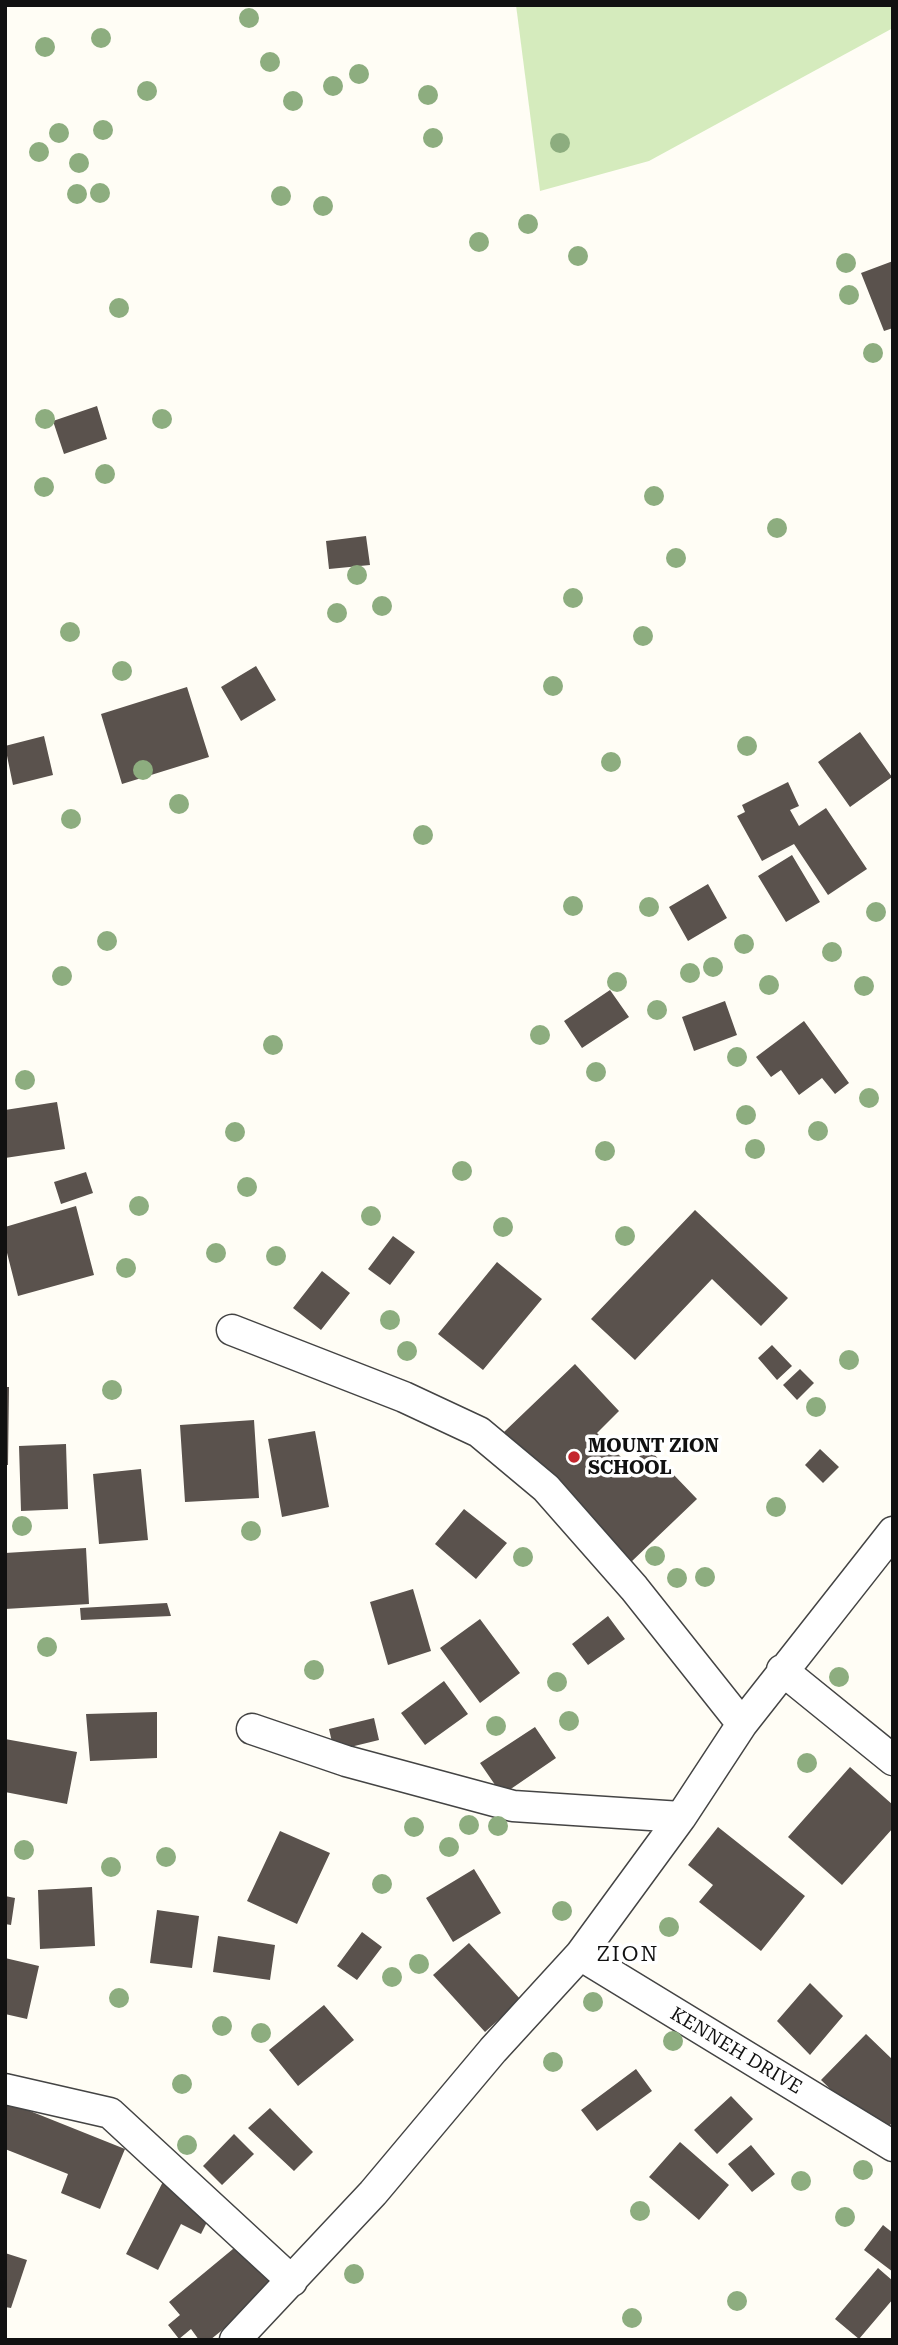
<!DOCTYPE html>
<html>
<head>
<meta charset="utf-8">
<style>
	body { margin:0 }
	#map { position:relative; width:898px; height:2345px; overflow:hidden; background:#fffdf5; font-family:"Roboto Serif",serif }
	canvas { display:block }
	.frame { position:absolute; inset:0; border:7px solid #111; pointer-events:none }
</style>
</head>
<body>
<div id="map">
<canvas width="898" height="2345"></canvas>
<div class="frame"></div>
</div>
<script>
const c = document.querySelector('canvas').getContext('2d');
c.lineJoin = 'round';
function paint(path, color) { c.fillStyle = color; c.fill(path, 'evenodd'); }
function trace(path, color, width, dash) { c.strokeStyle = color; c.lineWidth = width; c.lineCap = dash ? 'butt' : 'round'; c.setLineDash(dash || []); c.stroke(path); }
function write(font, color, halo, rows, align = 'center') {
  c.font = font + ' "Roboto Serif",serif'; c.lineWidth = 7; c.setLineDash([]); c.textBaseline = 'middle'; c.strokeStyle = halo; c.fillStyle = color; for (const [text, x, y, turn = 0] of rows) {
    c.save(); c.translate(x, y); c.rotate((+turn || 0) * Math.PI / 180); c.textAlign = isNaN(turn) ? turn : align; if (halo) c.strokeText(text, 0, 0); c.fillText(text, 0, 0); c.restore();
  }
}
paint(new Path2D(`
	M 516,5 L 893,5 L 893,28 L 649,161 L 540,191 Z`), '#d5ebbd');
paint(new Path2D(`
	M 893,261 L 893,328 L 884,331 L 861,273 Z
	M 97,406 L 107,439 L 64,454 L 53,421 Z
	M 366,536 L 370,565 L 329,569 L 326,541 Z
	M 256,666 L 276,700 L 241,721 L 221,687 Z
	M 187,687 L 209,757 L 122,784 L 101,714 Z
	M 860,732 L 892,777 L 850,807 L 818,762 Z
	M 44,736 L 53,775 L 13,785 L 5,746 Z
	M 788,782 L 799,806 L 790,810 L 799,826 L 826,808 L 867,869 L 828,895 L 794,844 L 762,861 L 737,816 L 745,812 L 742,805 Z
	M 792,855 L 820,902 L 786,922 L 758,876 Z
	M 708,884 L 727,918 L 688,941 L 669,907 Z
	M 610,990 L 629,1017 L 582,1048 L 564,1021 Z
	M 725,1001 L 737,1035 L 694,1051 L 682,1017 Z
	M 804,1021 L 849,1083 L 835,1094 L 822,1078 L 799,1095 L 781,1070 L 771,1077 L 756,1057 Z
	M 57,1102 L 65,1149 L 5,1158 L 5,1110 Z
	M 86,1172 L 93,1193 L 61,1204 L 54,1182 Z
	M 76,1206 L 94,1275 L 18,1296 L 5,1245 L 5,1227 Z
	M 695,1210 L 788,1298 L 761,1326 L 712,1279 L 635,1360 L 591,1319 Z
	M 393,1236 L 415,1252 L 390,1285 L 368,1269 Z
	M 497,1262 L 542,1299 L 483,1370 L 438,1334 Z
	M 322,1271 L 350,1293 L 321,1330 L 293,1308 Z
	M 772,1345 L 792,1366 L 777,1380 L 758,1358 Z
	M 575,1364 L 619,1411 L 597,1433 L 630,1466 L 648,1448 L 697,1499 L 630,1563 L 504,1432 Z
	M 800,1369 L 814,1383 L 797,1400 L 783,1385 Z
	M 5,1387 L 9,1387 L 8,1465 L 5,1465 Z
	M 254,1420 L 259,1498 L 185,1502 L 180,1425 Z
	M 315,1431 L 329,1507 L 282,1517 L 268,1439 Z
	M 66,1444 L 68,1509 L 21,1511 L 19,1446 Z
	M 820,1449 L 839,1467 L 823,1483 L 805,1465 Z
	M 141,1469 L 148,1540 L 99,1544 L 93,1474 Z
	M 464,1509 L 507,1543 L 476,1579 L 435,1544 Z
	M 86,1548 L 89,1604 L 5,1609 L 5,1553 Z
	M 413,1589 L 431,1651 L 388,1665 L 370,1602 Z
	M 167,1603 L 171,1616 L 81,1620 L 80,1608 Z
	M 608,1616 L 625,1639 L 588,1665 L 572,1644 Z
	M 480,1619 L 520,1673 L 480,1703 L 440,1648 Z
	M 444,1681 L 468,1714 L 425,1745 L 401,1713 Z
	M 157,1712 L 157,1758 L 90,1761 L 86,1714 Z
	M 374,1718 L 379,1740 L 334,1751 L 329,1729 Z
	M 535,1727 L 556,1758 L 502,1795 L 480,1763 Z
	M 5,1739 L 77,1752 L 67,1804 L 5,1792 Z
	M 850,1767 L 893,1805 L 893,1828 L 842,1885 L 788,1837 Z
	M 718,1827 L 805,1896 L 761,1951 L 699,1902 L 713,1885 L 688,1865 Z
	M 280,1831 L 330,1853 L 297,1924 L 247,1901 Z
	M 474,1869 L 501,1913 L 453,1942 L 426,1898 Z
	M 92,1887 L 95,1946 L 40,1949 L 38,1890 Z
	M 5,1896 L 15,1898 L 11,1925 L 5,1924 Z
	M 157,1910 L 199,1916 L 192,1968 L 150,1963 Z
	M 362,1932 L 382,1947 L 357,1980 L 337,1966 Z
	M 218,1936 L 275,1945 L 270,1980 L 213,1972 Z
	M 469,1943 L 521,2000 L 485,2032 L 433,1975 Z
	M 5,1958 L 39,1966 L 27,2019 L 5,2014 Z
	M 810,1983 L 843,2016 L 810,2055 L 777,2021 Z
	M 324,2005 L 354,2040 L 298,2086 L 269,2050 Z
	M 866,2034 L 893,2060 L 893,2122 L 879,2136 L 821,2080 Z
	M 636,2069 L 652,2091 L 597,2131 L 581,2110 Z
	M 731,2096 L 753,2119 L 717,2154 L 694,2130 Z
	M 5,2101 L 125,2149 L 100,2209 L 61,2193 L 68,2174 L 5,2149 Z
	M 270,2108 L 313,2152 L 294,2171 L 248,2128 Z
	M 234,2134 L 254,2154 L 222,2185 L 203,2166 Z
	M 680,2142 L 729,2185 L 699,2220 L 649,2177 Z
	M 751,2145 L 775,2174 L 752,2192 L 728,2164 Z
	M 170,2168 L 212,2212 L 201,2234 L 181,2224 L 158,2270 L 126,2254 Z
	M 883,2225 L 893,2233 L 893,2272 L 864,2250 Z
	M 239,2244 L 274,2288 L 210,2340 L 199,2340 L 191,2329 L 179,2339 L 168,2325 L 180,2315 L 169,2302 Z
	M 5,2253 L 27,2260 L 11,2308 L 5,2307 Z
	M 878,2268 L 893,2281 L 893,2299 L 859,2339 L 835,2319 Z`), '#5a524d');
const minor = new Path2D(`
	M 232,1330 L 404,1397 L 479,1432 L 546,1488 L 634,1588 L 742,1724
	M 782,1670 L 893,1760
	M 252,1729 L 346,1761 L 513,1806 L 681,1817
	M 580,1955 L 893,2146
	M 5,2089 L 110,2113 L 292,2281
	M 235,2340 L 373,2193 L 493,2050 L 580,1955 L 681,1817 L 742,1724 L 893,1532`);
trace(minor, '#444', 33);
trace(minor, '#fff', 30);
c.fillStyle = '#8dad7f';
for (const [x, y] of [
	[249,18],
	[101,38],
	[45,47],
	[270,62],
	[359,74],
	[333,86],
	[147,91],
	[428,95],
	[293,101],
	[103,130],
	[59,133],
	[433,138],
	[560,143],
	[39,152],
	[79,163],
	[100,193],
	[77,194],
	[281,196],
	[323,206],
	[528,224],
	[479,242],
	[578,256],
	[846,263],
	[849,295],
	[119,308],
	[873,353],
	[45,419],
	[162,419],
	[105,474],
	[44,487],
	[654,496],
	[777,528],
	[676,558],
	[357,575],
	[573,598],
	[382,606],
	[337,613],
	[70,632],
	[643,636],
	[122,671],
	[553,686],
	[747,746],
	[611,762],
	[143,770],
	[179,804],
	[71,819],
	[423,835],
	[573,906],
	[649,907],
	[876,912],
	[107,941],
	[744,944],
	[832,952],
	[713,967],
	[690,973],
	[62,976],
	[617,982],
	[769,985],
	[864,986],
	[657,1010],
	[540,1035],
	[273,1045],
	[737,1057],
	[596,1072],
	[25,1080],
	[869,1098],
	[746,1115],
	[818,1131],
	[235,1132],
	[755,1149],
	[605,1151],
	[462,1171],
	[247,1187],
	[139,1206],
	[371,1216],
	[503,1227],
	[625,1236],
	[216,1253],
	[276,1256],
	[126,1268],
	[390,1320],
	[407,1351],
	[849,1360],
	[112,1390],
	[816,1407],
	[776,1507],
	[22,1526],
	[251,1531],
	[655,1556],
	[523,1557],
	[705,1577],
	[677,1578],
	[47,1647],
	[314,1670],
	[839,1677],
	[557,1682],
	[569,1721],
	[496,1726],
	[807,1763],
	[469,1825],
	[498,1826],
	[414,1827],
	[449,1847],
	[24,1850],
	[166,1857],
	[111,1867],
	[382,1884],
	[562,1911],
	[669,1927],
	[419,1964],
	[392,1977],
	[119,1998],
	[593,2002],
	[222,2026],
	[261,2033],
	[673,2041],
	[553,2062],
	[182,2084],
	[187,2145],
	[863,2170],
	[801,2181],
	[640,2211],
	[845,2217],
	[354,2274],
	[737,2301],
	[632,2318]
]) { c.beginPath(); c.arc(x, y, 10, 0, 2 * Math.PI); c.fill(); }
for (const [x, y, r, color] of [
	[574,1457,7,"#c4262e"]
]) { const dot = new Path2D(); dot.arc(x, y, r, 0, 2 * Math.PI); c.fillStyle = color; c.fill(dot); trace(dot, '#fff', 2.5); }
write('bold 19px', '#111', '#fff', [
	["MOUNT ZION",588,1446],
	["SCHOOL",588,1468]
], 'left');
write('19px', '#111', '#fff', [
	["KENNEH DRIVE",736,2051,31]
]);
c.letterSpacing = '2px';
write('21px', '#111', '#fff', [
	["ZION",628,1955]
]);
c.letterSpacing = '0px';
</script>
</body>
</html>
